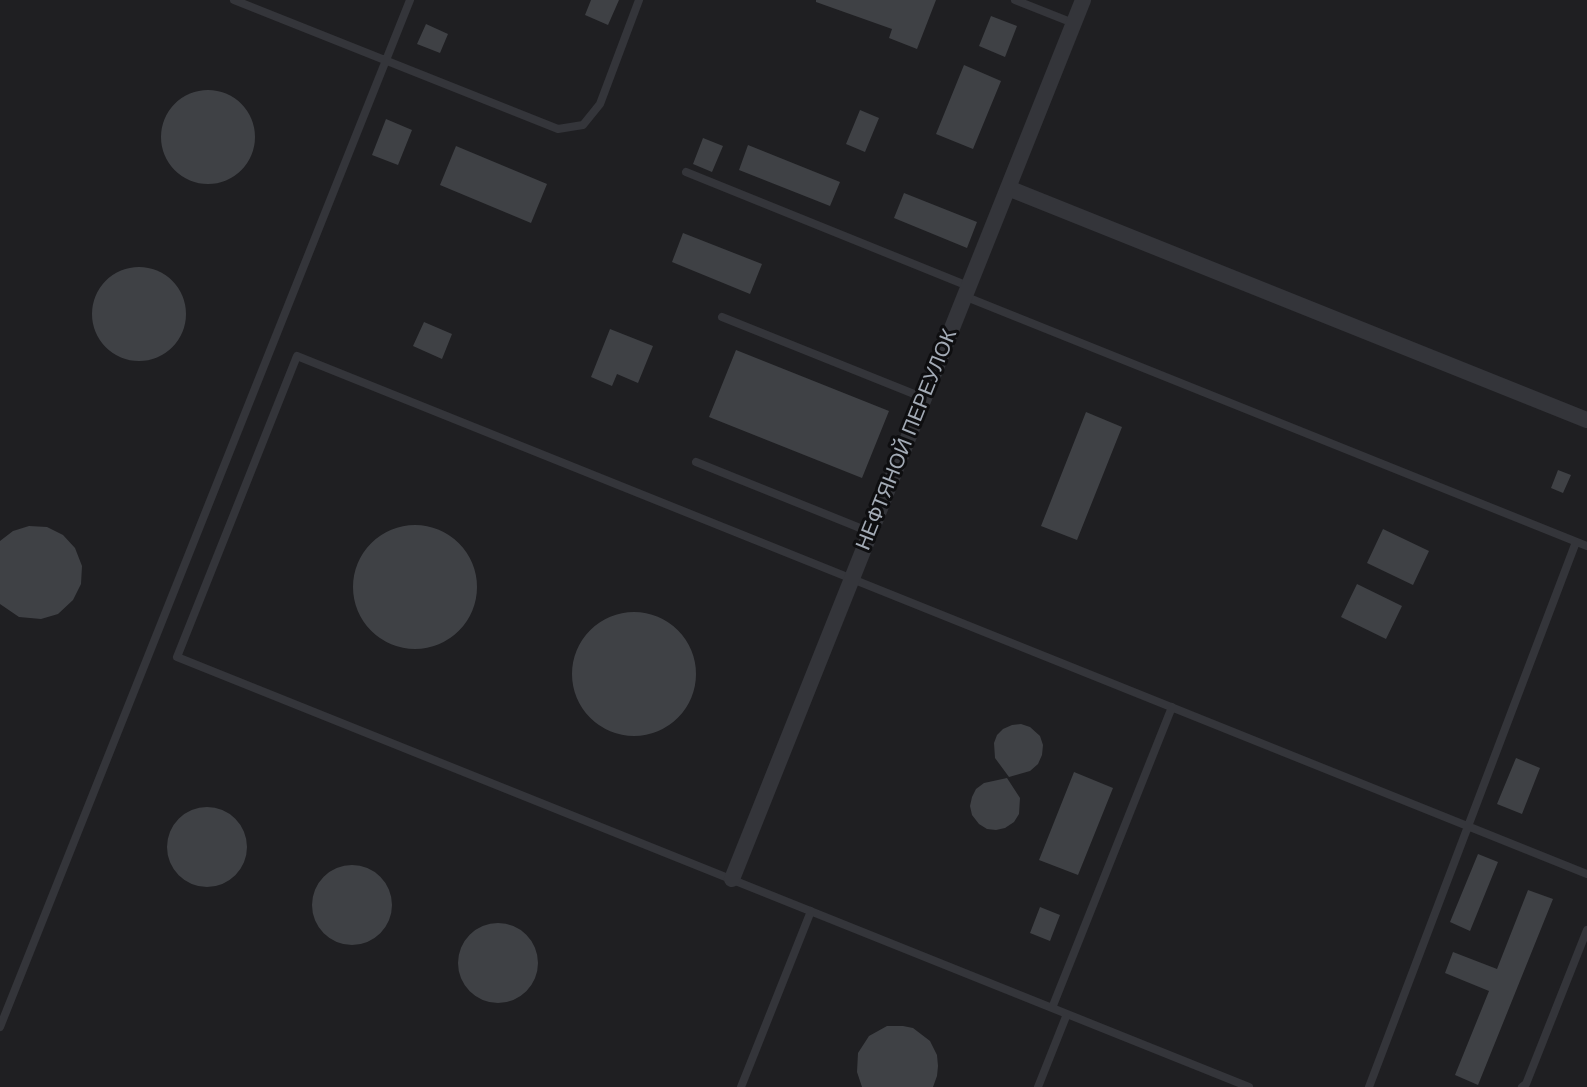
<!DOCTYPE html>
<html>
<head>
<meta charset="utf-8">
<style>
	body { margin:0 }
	canvas { display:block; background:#131315 }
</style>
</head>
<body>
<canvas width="1587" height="1087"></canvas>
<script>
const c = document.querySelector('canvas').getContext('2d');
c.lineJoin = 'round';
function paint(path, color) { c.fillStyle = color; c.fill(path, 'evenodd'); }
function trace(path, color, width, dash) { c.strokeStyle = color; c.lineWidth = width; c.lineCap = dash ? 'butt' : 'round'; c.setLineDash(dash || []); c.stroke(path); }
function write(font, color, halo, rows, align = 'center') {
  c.font = font + ' Helvetica,sans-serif'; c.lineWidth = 6; c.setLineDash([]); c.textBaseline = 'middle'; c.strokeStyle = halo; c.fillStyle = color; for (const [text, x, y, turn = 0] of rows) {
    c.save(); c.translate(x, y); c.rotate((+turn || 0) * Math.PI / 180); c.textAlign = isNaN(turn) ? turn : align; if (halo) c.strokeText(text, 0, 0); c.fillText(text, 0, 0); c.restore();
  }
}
paint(new Path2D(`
	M 0,0 L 1587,0 L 1587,1087 L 0,1087 Z`), '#1f1f22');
paint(new Path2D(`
	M 591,0 L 619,0 L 608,25 L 585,15 Z
	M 816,0 L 936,0 L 917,49 L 889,38 L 892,29 L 816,2 Z
	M 991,16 L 1017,26 L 1005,57 L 979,46 Z
	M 426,24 L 448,34 L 440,53 L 417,44 Z
	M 964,65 L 1001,81 L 973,149 L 936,134 Z
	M161 137a47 47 0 1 1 94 0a47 47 0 1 1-94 0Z
	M 860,110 L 879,118 L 865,152 L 846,144 Z
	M 386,119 L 412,130 L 398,165 L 372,155 Z
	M 703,138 L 723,146 L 712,172 L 693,164 Z
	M 748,145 L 840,182 L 830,206 L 739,170 Z
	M 456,146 L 547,184 L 531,223 L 440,185 Z
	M 904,193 L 977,222 L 967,248 L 894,218 Z
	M 683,233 L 762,264 L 750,294 L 672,262 Z
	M92 314a47 47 0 1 1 94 0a47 47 0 1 1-94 0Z
	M 424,322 L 452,334 L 442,359 L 413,346 Z
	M 610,329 L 653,346 L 638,383 L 617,374 L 612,386 L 591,377 Z
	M 736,350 L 889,411 L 862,478 L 709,417 Z
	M 1086,412 L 1122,427 L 1077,540 L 1041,526 Z
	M 1558,470 L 1571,475 L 1563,493 L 1551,488 Z
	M353 587a62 62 0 1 1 124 0a62 62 0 1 1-124 0Z
	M 29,526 L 47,527 L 63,535 L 75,548 L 82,566 L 81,584 L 73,600 L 58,614 L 41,619 L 19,617 L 0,604 L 0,541 L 13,531 Z
	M 1383,529 L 1429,551 L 1413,585 L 1367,563 Z
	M 1357,584 L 1402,606 L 1386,639 L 1341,617 Z
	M572 674a62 62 0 1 1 124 0a62 62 0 1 1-124 0Z
	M 1021,724 L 1030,727 L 1040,736 L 1043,745 L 1042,755 L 1038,764 L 1030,771 L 1009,777 L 995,758 L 994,743 L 997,735 L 1003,729 L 1012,725 Z
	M 1516,758 L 1540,768 L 1522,814 L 1497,804 Z
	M 1074,772 L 1113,788 L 1078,875 L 1039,860 Z
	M 1007,778 L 1020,798 L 1019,814 L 1014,822 L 1005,828 L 996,830 L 987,829 L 979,824 L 972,815 L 970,806 L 972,797 L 976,789 L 984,783 Z
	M167 847a40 40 0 1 1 80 0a40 40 0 1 1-80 0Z
	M 1478,854 L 1498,862 L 1470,931 L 1450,922 Z
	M312 905a40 40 0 1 1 80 0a40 40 0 1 1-80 0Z
	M 1528,890 L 1553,899 L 1478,1085 L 1455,1075 L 1489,991 L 1445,973 L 1453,952 L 1497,969 Z
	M 1040,907 L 1060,915 L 1050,941 L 1030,933 Z
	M458 963a40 40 0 1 1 80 0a40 40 0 1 1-80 0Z
	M 887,1026 L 903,1026 L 913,1028 L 930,1041 L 937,1055 L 938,1066 L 937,1076 L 933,1087 L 862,1087 L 857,1072 L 858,1053 L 869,1036 Z`), '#3f4145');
trace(new Path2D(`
	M 234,0 L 558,129 L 583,125 L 600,104 L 639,0
	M 1015,0 L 1073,23
	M 686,172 L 968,286
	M 964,296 L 1587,546
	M 722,317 L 924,398
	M 696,462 L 870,532
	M 1052,1008 L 1172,707
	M 0,1027 L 410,0
	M 741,1087 L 811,911
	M 1038,1087 L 1067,1014
	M 1249,1087 L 177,657 L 297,356 L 1587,874
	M 1369,1087 L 1576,542
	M 1522,1087 L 1526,1084 L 1587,930`), '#34353a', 8);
trace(new Path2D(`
	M 1008,188 L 1587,420
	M 732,879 L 1083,0`), '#34353a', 16);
write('21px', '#a3abb6', '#0e0e10', [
	["НЕФТЯНОЙ ПЕРЕУЛОК",907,440,-68]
]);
</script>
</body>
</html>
